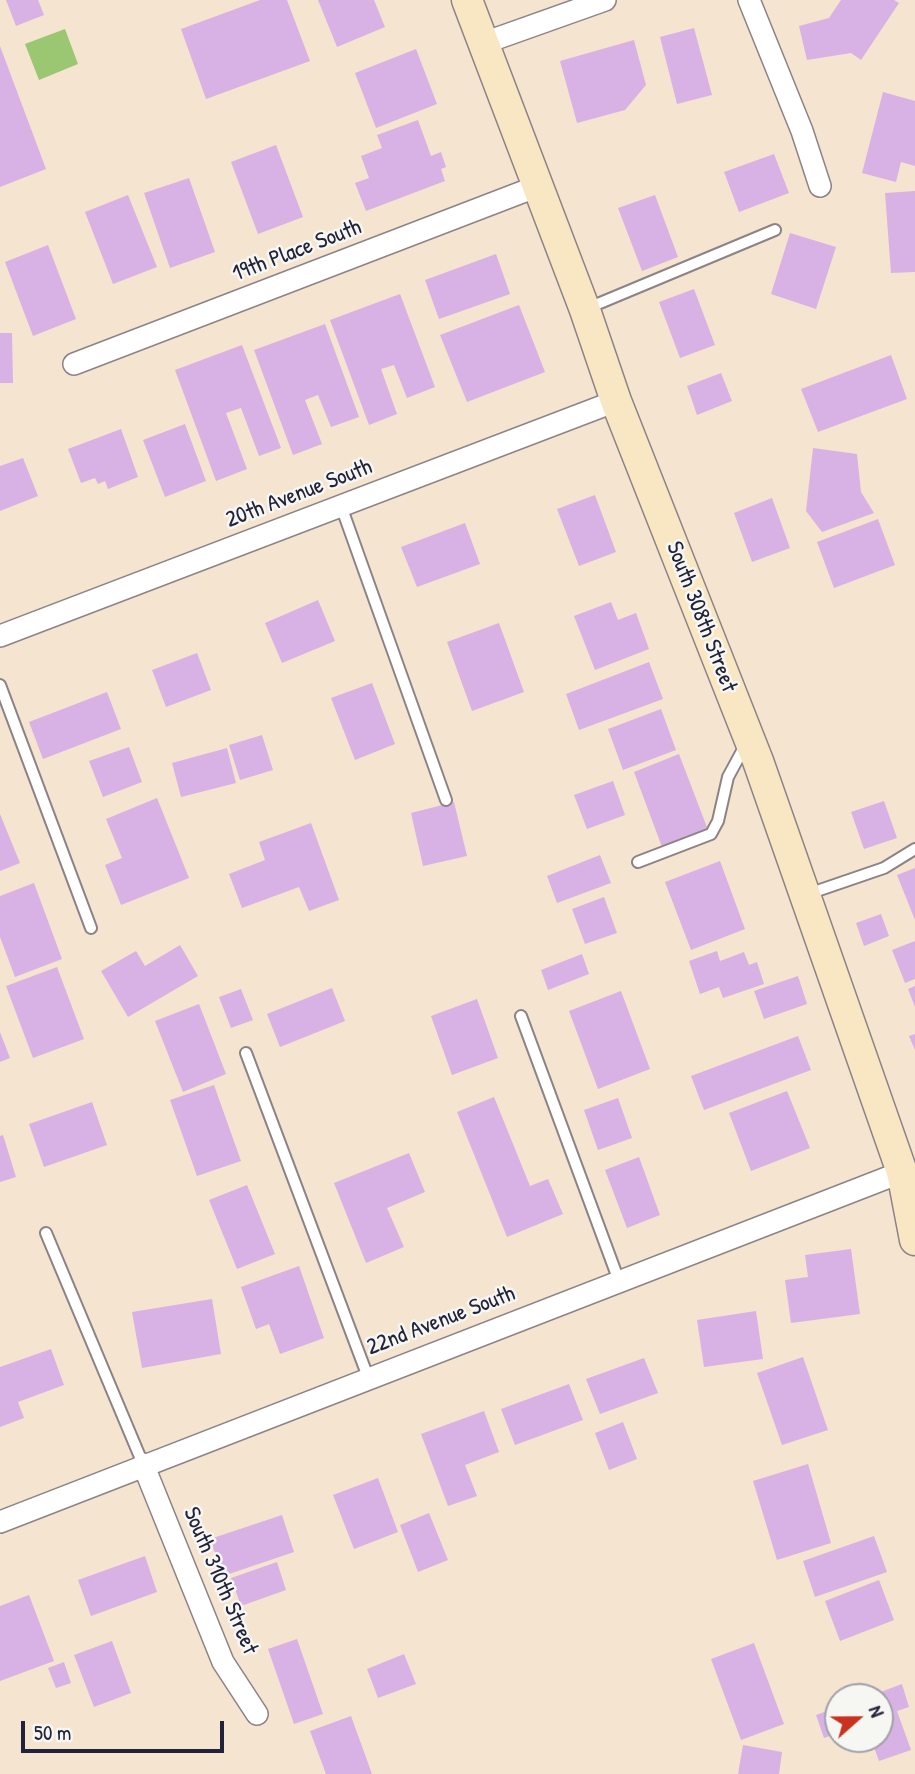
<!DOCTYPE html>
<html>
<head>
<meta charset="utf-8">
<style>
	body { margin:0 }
	#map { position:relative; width:915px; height:1774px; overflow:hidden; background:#f5e4d0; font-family:"Patrick Hand",sans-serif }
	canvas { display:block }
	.north { position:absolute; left:824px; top:1683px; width:70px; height:70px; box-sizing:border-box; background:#f6f6f2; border:2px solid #a1a1a9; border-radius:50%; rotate:69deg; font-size:19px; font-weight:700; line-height:28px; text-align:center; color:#22223b }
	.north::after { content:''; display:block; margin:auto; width:24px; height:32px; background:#c8321e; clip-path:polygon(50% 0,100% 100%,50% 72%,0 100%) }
	.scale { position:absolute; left:21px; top:1721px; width:203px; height:32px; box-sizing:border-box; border:4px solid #22223b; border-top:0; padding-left:9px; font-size:21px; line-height:24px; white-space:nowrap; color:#22223b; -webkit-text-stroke:5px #f6f6f2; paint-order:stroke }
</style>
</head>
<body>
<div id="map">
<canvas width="915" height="1774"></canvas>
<div class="north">N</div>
<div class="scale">50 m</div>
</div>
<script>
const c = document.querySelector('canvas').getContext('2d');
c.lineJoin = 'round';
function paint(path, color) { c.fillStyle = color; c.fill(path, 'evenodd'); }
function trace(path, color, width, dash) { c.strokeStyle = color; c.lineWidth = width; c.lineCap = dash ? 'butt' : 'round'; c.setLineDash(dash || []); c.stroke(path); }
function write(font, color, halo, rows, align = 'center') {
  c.font = font + ' "Patrick Hand",sans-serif'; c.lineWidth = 5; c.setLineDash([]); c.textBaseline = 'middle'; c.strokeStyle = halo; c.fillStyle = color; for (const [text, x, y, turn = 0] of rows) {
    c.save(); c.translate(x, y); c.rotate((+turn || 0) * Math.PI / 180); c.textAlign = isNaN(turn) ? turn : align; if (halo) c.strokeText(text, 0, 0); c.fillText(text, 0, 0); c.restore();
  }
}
paint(new Path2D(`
	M 65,29 L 78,64 L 39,80 L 25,44 Z`), '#9bc672');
paint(new Path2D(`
	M 6,0 L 38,0 L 44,15 L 16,26 Z
	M 260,0 L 287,0 L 310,61 L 206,99 L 181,29 Z
	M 318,0 L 374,0 L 385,27 L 337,47 Z
	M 841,0 L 894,0 L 899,3 L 861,60 L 851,53 L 807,60 L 799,26 L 829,18 Z
	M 694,28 L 712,95 L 677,104 L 660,37 Z
	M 634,40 L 646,85 L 625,110 L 577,123 L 560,61 Z
	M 0,46 L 46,169 L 0,187 Z
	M 416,49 L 437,104 L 376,128 L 355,73 Z
	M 883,92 L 915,101 L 915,166 L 901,162 L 896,182 L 862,173 Z
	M 418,120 L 431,156 L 441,152 L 446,167 L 441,169 L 445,181 L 366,211 L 355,183 L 369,178 L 361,156 L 382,148 L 377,135 Z
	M 276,145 L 303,217 L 258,234 L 231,162 Z
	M 774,154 L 789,193 L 739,212 L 724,172 Z
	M 189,178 L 215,252 L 170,268 L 144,193 Z
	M 915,191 L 915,272 L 891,273 L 885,193 Z
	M 128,195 L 157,267 L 113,284 L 85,212 Z
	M 655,195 L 678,257 L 642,271 L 618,208 Z
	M 790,233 L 836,247 L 816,309 L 771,294 Z
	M 48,245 L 76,319 L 33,336 L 5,262 Z
	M 496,254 L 510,294 L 439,319 L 425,280 Z
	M 694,289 L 715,345 L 680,358 L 659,302 Z
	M 400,294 L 435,387 L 407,398 L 394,365 L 381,369 L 397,414 L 369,425 L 330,320 Z
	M 519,305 L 545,372 L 467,402 L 440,335 Z
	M 325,324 L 359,417 L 331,427 L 318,395 L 305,400 L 322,444 L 293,455 L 254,350 Z
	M 0,333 L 12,333 L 13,383 L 0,383 Z
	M 242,345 L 281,448 L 259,456 L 241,408 L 226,413 L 247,469 L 216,481 L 175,370 Z
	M 891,355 L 907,399 L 818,432 L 801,389 Z
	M 721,373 L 732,401 L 697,415 L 687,386 Z
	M 185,424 L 206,481 L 165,497 L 143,440 Z
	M 121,429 L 138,477 L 108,489 L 105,481 L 98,484 L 95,478 L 81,483 L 68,449 Z
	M 813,448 L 857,454 L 861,492 L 874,513 L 822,532 L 806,511 Z
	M 23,458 L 38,496 L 0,511 L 0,466 Z
	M 595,495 L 616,552 L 579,566 L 557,509 Z
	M 772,498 L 790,548 L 752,562 L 734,513 Z
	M 878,519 L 895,565 L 834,588 L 817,542 Z
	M 465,523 L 480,564 L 417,587 L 401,547 Z
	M 318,600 L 335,641 L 282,663 L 265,623 Z
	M 611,602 L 618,620 L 636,613 L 649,649 L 595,670 L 574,616 Z
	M 499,623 L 524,692 L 472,711 L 447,642 Z
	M 197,653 L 211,690 L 166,707 L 152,670 Z
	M 649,662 L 663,699 L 579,730 L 566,694 Z
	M 372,683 L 395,744 L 355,760 L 331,698 Z
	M 107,692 L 121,729 L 43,759 L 29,722 Z
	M 661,709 L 676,750 L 623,770 L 608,729 Z
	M 262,735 L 273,770 L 240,780 L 229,745 Z
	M 129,747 L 142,782 L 103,797 L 89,761 Z
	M 227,748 L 236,783 L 181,797 L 172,763 Z
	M 679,754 L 708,830 L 662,847 L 634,772 Z
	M 613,781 L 625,815 L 587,829 L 574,795 Z
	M 157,798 L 189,878 L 121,905 L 105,865 L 122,858 L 106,819 Z
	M 884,801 L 897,838 L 864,849 L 851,812 Z
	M 454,802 L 467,856 L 423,866 L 411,813 Z
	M 0,814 L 20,863 L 0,871 Z
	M 311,823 L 339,900 L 309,911 L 299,887 L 242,908 L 229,874 L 265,860 L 259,842 Z
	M 600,855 L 611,883 L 557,903 L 547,876 Z
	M 720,861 L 745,929 L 691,950 L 665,882 Z
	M 915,868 L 915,920 L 897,875 Z
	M 34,883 L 62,959 L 15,977 L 0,937 L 0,896 Z
	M 604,897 L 617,933 L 585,944 L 572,909 Z
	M 881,914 L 889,936 L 864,946 L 856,923 Z
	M 915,941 L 915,979 L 905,983 L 892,950 Z
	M 180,945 L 198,976 L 128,1017 L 101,971 L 136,951 L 145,966 Z
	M 717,951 L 720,961 L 744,952 L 749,965 L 757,962 L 764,984 L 723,998 L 719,987 L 700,994 L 689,961 Z
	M 582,954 L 589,974 L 548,990 L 541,970 Z
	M 57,967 L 84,1039 L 33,1058 L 6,986 Z
	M 798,976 L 807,1004 L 764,1019 L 754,991 Z
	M 915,986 L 915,1007 L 908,989 Z
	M 332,988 L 345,1021 L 280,1047 L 267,1014 Z
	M 241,989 L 253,1020 L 231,1028 L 219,997 Z
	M 621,991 L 650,1069 L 598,1089 L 569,1011 Z
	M 477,999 L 498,1058 L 452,1075 L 431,1016 Z
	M 199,1004 L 226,1074 L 183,1092 L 155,1021 Z
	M 0,1032 L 10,1058 L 0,1062 Z
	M 915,1034 L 915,1050 L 909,1036 Z
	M 798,1036 L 811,1070 L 704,1110 L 691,1076 Z
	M 214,1085 L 241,1161 L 197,1176 L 170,1100 Z
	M 787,1091 L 810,1148 L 751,1171 L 729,1113 Z
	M 494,1097 L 530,1186 L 548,1179 L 563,1214 L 507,1237 L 457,1112 Z
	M 618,1098 L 632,1138 L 598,1150 L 584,1110 Z
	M 92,1102 L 107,1145 L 44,1167 L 29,1124 Z
	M 3,1135 L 16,1177 L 0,1182 L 0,1136 Z
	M 409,1153 L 425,1192 L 387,1208 L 404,1247 L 366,1263 L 334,1183 Z
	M 639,1157 L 660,1215 L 627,1228 L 605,1170 Z
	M 247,1185 L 275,1254 L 237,1269 L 209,1200 Z
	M 851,1249 L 860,1314 L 791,1323 L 785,1280 L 808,1277 L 805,1255 Z
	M 299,1266 L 324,1338 L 280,1354 L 269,1324 L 256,1329 L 241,1287 Z
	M 212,1299 L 221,1354 L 142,1368 L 132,1312 Z
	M 756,1311 L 763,1359 L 704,1367 L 697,1320 Z
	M 51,1349 L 64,1385 L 18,1402 L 24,1418 L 0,1427 L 0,1367 Z
	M 803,1357 L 828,1430 L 782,1445 L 757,1373 Z
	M 644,1358 L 658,1393 L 600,1414 L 586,1379 Z
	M 569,1384 L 583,1420 L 515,1445 L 501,1409 Z
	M 484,1411 L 499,1452 L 465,1465 L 477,1496 L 448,1506 L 421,1434 Z
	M 623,1422 L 637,1459 L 609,1470 L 595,1433 Z
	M 808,1464 L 831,1543 L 777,1560 L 753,1481 Z
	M 378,1478 L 398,1532 L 354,1549 L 333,1495 Z
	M 429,1513 L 448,1560 L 418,1572 L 400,1525 Z
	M 282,1515 L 294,1552 L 223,1576 L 210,1539 Z
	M 874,1536 L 887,1572 L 815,1597 L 803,1561 Z
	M 145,1556 L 157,1592 L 91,1616 L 78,1580 Z
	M 277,1562 L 286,1590 L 241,1606 L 231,1578 Z
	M 879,1580 L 894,1620 L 840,1641 L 825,1601 Z
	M 29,1595 L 54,1661 L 0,1681 L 0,1606 Z
	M 297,1639 L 323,1714 L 294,1724 L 268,1649 Z
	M 112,1641 L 131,1693 L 94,1707 L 74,1655 Z
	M 754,1643 L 784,1724 L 741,1740 L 711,1659 Z
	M 404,1654 L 416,1684 L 378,1698 L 367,1669 Z
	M 64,1662 L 71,1683 L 56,1688 L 48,1668 Z
	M 902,1684 L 909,1707 L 897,1711 L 911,1750 L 879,1761 L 871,1739 L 880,1739 L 880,1697 L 867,1697 Z
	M 838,1707 L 838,1733 L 824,1738 L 816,1715 Z
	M 351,1716 L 372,1774 L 326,1774 L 310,1731 Z
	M 743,1745 L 782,1752 L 779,1774 L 738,1774 Z`), '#d8b2e4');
const lane = new Path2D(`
	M 588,308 L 775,230
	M 341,506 L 446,800
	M 0,685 L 91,928
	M 638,862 L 711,834 L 718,821 L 728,777 L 747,742
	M 808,894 L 884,868 L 915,849
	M 521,1016 L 619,1281
	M 246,1053 L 368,1377
	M 46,1233 L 143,1464`);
const street = new Path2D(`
	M 749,0 L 802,131 L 820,186
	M 484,43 L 605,0
	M 74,364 L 538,186
	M 0,636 L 616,401
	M 143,1464 L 223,1662 L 257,1714
	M 0,1522 L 902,1172`);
const secondary = new Path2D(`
	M 467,0 L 585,310 L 616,401 L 758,761 L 902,1172 L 915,1240`);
trace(lane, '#8c8386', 14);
trace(street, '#8c8386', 24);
trace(secondary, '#8c8386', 33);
trace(lane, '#fff', 10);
trace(street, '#fff', 21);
trace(secondary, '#f9e7c3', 30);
write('23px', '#22223b', '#f6f6f2', [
	["19th Place South",297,251,-21],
	["20th Avenue South",299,494,-21],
	["South 308th Street",701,617,69],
	["22nd Avenue South",441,1321,-21],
	["South 310th Street",220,1581,67]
]);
</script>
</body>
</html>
